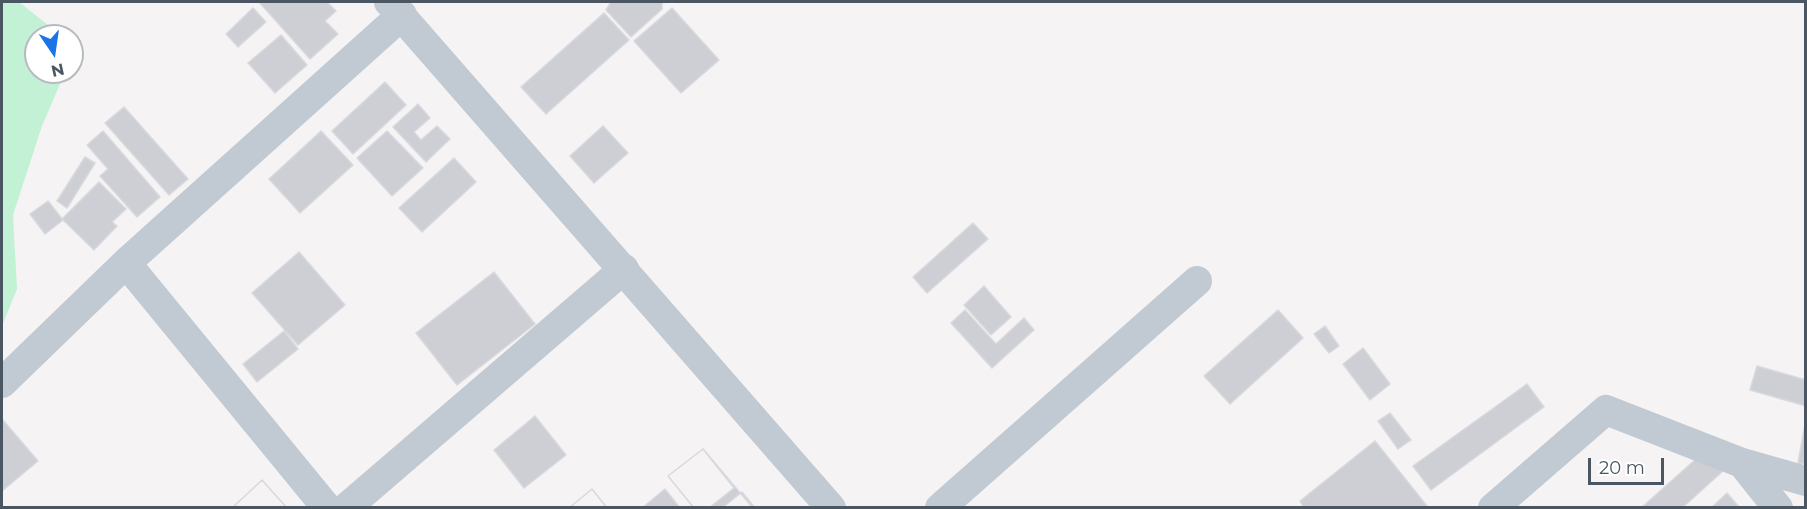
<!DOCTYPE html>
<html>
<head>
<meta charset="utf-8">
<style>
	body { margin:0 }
	#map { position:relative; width:1807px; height:509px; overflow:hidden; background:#f5f3f3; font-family:Montserrat,sans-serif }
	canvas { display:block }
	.frame { position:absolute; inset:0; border:3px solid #4a5661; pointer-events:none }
	.north { position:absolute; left:24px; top:24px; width:60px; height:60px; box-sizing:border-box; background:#fff; border:2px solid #b7bbc0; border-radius:50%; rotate:167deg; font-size:16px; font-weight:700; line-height:24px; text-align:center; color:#4a5661 }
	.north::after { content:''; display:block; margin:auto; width:21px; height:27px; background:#1a73e8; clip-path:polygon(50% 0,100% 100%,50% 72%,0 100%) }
	.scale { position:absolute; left:1588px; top:458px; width:76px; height:27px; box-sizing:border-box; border:3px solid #4a5661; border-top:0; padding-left:8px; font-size:18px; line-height:21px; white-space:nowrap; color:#4a5661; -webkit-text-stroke:4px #fff; paint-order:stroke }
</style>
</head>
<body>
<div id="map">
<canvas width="1807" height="509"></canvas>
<div class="frame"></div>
<div class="north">N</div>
<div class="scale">20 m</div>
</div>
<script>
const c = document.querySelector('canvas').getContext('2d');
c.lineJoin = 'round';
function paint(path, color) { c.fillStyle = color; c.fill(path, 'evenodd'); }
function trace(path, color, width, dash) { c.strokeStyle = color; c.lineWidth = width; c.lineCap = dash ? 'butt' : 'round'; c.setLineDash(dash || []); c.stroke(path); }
paint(new Path2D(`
	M 2,2 L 19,2 L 48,25 L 51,36 L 36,36 L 36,72 L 63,72 L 64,75 L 42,126 L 13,215 L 17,289 L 2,326 Z`), '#c3f1d5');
const building = new Path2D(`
	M 259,2 L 327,2 L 336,11 L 325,21 L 338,34 L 310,59 Z
	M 611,2 L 662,2 L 662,9 L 631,37 L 606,10 Z
	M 253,8 L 266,22 L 238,47 L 226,34 Z
	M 672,8 L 719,60 L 681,93 L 634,41 Z
	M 604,13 L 629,40 L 546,114 L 521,87 Z
	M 281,35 L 307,65 L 275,93 L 248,63 Z
	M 385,82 L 406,105 L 353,154 L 332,131 Z
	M 418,104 L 430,118 L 414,132 L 421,140 L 437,126 L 450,139 L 426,162 L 393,127 Z
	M 124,107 L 188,179 L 169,195 L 105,123 Z
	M 603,126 L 628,153 L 594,183 L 570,156 Z
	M 103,131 L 160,197 L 137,217 L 100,176 L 108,169 L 87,145 Z
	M 321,131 L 353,165 L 300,213 L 269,179 Z
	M 387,131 L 423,168 L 392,196 L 357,158 Z
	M 85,157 L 95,163 L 67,208 L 57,201 Z
	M 454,158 L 476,182 L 422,232 L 399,208 Z
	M 99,182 L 126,209 L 112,222 L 117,226 L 94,250 L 62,219 Z
	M 48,201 L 63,220 L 45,234 L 30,214 Z
	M 973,223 L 988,239 L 927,293 L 913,277 Z
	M 299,252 L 345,305 L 298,345 L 252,293 Z
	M 494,272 L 535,324 L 457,385 L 416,333 Z
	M 984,286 L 1011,317 L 991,335 L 964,305 Z
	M 965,310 L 996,344 L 1024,318 L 1034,330 L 992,368 L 951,323 Z
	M 1278,310 L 1303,338 L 1230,404 L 1204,376 Z
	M 1325,326 L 1339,346 L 1329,353 L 1314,334 Z
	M 284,331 L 298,349 L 257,382 L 243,364 Z
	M 1363,348 L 1390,384 L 1370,400 L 1343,364 Z
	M 1757,366 L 1806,380 L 1806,406 L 1750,390 Z
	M 1527,384 L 1544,407 L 1431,490 L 1413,466 Z
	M 1390,413 L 1411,440 L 1398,449 L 1378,421 Z
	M 535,416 L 566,455 L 524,488 L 494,450 Z
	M 2,419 L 38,461 L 2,491 Z
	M 1806,419 L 1806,464 L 1798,463 Z
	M 1375,441 L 1427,506 L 1425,508 L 1304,508 L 1300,501 Z
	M 703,449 L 734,488 L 709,508 L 694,508 L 668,476 Z
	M 703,449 L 753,508 L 694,508 L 668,476 Z
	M 1705,451 L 1723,471 L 1682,508 L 1641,508 Z
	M 262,480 L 287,508 L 232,508 Z
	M 262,480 L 287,508 L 232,508 Z
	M 592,489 L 607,508 L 569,508 Z
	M 592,489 L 607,508 L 569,508 Z
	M 665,489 L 680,508 L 642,508 Z
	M 742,492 L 755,508 L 722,508 Z
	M 1727,493 L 1740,508 L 1711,508 Z`);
paint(building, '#cdcfd5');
trace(building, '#d7d9de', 1.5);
trace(new Path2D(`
	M 389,2 L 831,508
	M 126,263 L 327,508
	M 2,383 L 126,263 L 402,15
	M 1742,463 L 1778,508
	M 346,508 L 624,269
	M 940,508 L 1197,281
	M 1493,508 L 1606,410 L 1742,463 L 1806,481`), '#c1cad2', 30);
</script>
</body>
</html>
